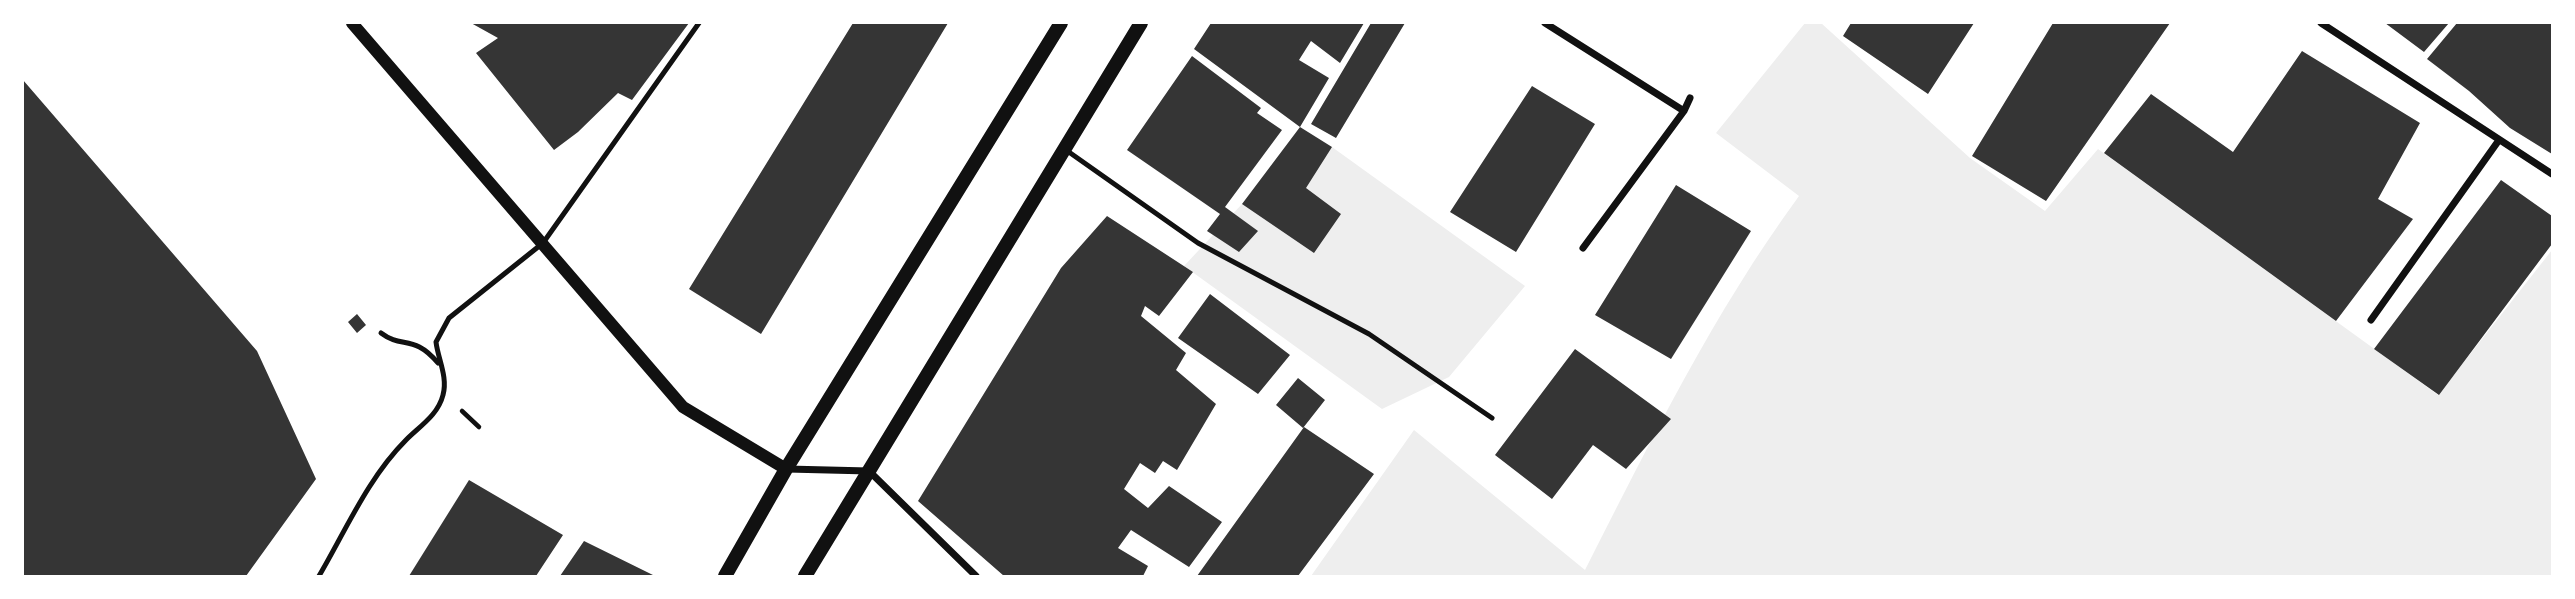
<!DOCTYPE html>
<html>
<head>
<meta charset="utf-8">
<style>
	body { margin:0 }
	#map { position:relative; width:2575px; height:599px; overflow:hidden; background:#fff; font-family:"Alegreya Sans",sans-serif }
	canvas { display:block }
	.frame { position:absolute; inset:0; border:24px solid #fff; pointer-events:none }
</style>
</head>
<body>
<div id="map">
<canvas width="2575" height="599"></canvas>
<div class="frame"></div>
</div>
<script>
const c = document.querySelector('canvas').getContext('2d');
c.lineJoin = 'round';
function paint(path, color) { c.fillStyle = color; c.fill(path, 'evenodd'); }
function trace(path, color, width, dash) { c.strokeStyle = color; c.lineWidth = width; c.lineCap = dash ? 'butt' : 'round'; c.setLineDash(dash || []); c.stroke(path); }
paint(new Path2D(`
	M 1805,23 L 1821,23 L 1970,158 L 2045,211 L 2098,149 L 2438,395 L 2552,250 L 2552,576 L 1311,576 L 1414,430 L 1585,570 C 1650,442 1714,312 1799,196 L 1716,133 Z
	M 1332,147 L 1525,286 L 1449,377 L 1382,409 L 1184,266 L 1242,204 Z`), '#eee');
paint(new Path2D(`
	M 471,23 L 689,23 L 632,100 L 618,93 L 578,132 L 554,150 L 476,53 L 498,38 Z
	M 853,23 L 948,23 L 761,334 L 689,289 Z
	M 1211,23 L 1364,23 L 1340,63 L 1311,41 L 1299,60 L 1329,78 L 1300,127 L 1194,49 Z
	M 1371,23 L 1405,23 L 1336,138 L 1311,124 Z
	M 1851,23 L 1974,23 L 1928,94 L 1843,36 Z
	M 2053,23 L 2170,23 L 2046,201 L 1972,156 Z
	M 2385,23 L 2449,23 L 2424,52 Z
	M 2457,23 L 2552,23 L 2552,154 L 2510,128 L 2469,91 L 2427,59 Z
	M 2302,51 L 2420,123 L 2378,199 L 2413,219 L 2336,321 L 2104,153 L 2151,94 L 2233,152 Z
	M 1192,56 L 1261,108 L 1257,113 L 1282,130 L 1225,207 L 1258,231 L 1239,252 L 1207,231 L 1220,214 L 1127,150 Z
	M 23,80 L 257,351 L 316,479 L 246,576 L 23,576 Z
	M 1532,86 L 1595,124 L 1516,252 L 1450,212 Z
	M 1300,127 L 1332,147 L 1306,188 L 1341,214 L 1314,253 L 1242,204 Z
	M 2501,180 L 2552,216 L 2552,244 L 2439,395 L 2374,349 Z
	M 1676,185 L 1751,231 L 1671,359 L 1595,315 Z
	M 1107,216 L 1193,272 L 1159,316 L 1145,306 L 1141,316 L 1186,353 L 1176,370 L 1216,404 L 1177,470 L 1163,461 L 1155,473 L 1140,463 L 1124,489 L 1148,508 L 1169,486 L 1222,522 L 1189,567 L 1131,530 L 1118,548 L 1148,566 L 1143,576 L 1004,576 L 918,501 L 1061,268 Z
	M 1210,294 L 1290,355 L 1258,394 L 1178,338 Z
	M 357,314 L 366,325 L 357,333 L 348,322 Z
	M 1575,349 L 1671,419 L 1626,469 L 1593,445 L 1552,499 L 1495,455 Z
	M 1298,378 L 1325,400 L 1303,428 L 1276,405 Z
	M 1304,427 L 1374,474 L 1298,576 L 1197,576 Z
	M 469,480 L 563,535 L 536,576 L 409,576 Z
	M 584,541 L 655,576 L 560,576 Z`), '#353535');
trace(new Path2D(`
	M 462,411 L 479,427`), '#111', 4.5);
trace(new Path2D(`
	M 1066,150 L 1198,243 L 1369,334 L 1492,418
	M 381,333 C 402,349 414,334 438,363
	M 319,576 C 346,530 368,478 406,440 C 420,426 438,415 443,395 C 448,377 438,359 436,342 L 449,318 L 543,243 L 699,23`), '#111', 5);
trace(new Path2D(`
	M 1545,23 L 1684,111
	M 2321,23 L 2552,174
	M 1583,248 L 1684,111 L 1690,98
	M 2371,320 L 2499,140
	M 787,469 L 869,471 L 976,576`), '#111', 7);
trace(new Path2D(`
	M 352,23 L 683,407 L 786,469`), '#111', 12);
trace(new Path2D(`
	M 725,576 L 786,469 L 1061,23
	M 805,576 L 1141,23`), '#111', 14);
</script>
</body>
</html>
